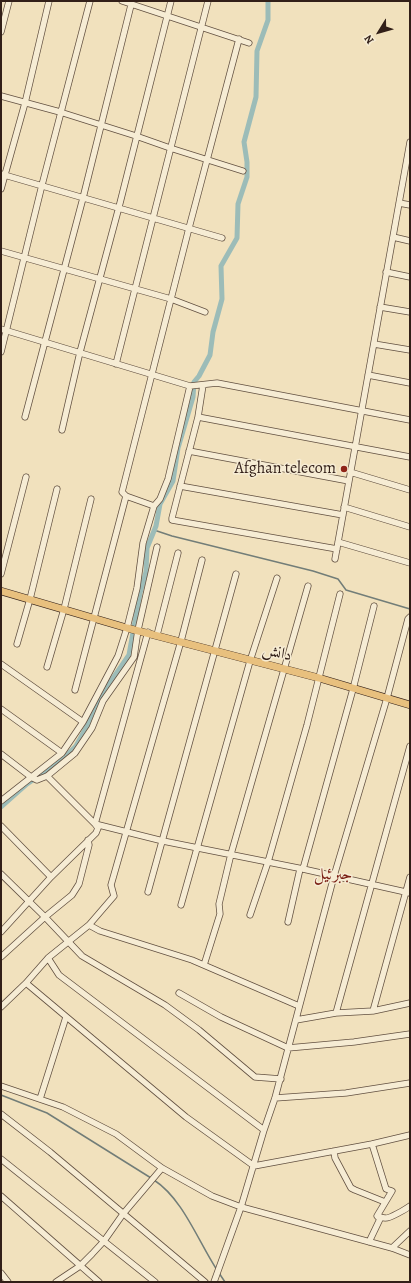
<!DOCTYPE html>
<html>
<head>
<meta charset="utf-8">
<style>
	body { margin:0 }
	#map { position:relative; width:411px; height:1283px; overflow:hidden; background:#f1e1bd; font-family:Alegreya,serif }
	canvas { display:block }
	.frame { position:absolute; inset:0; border:2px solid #321f18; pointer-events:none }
	.north { position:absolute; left:359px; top:12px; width:40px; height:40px; -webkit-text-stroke:3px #f6ecd4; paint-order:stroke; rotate:233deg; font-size:11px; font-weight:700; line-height:16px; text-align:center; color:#321f18 }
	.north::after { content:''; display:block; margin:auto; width:14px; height:18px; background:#321f18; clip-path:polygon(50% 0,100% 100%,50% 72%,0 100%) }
</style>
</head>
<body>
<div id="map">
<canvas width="411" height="1283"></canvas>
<div class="frame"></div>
<div class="north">N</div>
</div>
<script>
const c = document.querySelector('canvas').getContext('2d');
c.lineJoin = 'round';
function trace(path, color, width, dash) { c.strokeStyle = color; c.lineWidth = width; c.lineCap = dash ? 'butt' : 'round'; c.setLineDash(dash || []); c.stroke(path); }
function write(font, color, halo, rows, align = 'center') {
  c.font = font + ' Alegreya,Amiri,serif'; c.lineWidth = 3; c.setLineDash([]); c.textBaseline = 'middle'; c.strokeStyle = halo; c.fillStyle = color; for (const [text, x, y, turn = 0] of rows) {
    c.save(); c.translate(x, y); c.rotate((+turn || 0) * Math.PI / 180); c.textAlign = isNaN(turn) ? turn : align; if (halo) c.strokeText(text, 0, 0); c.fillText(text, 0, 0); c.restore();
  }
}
trace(new Path2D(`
	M 154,530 L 172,536 L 313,571 L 338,579 L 346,590 L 410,609
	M 1,1095 L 47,1113 L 151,1178
	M 154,1180 C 183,1199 198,1241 217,1270
	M 219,1273 L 225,1282`), '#727d78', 1.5);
trace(new Path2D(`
	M 1,807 L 27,784 L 62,760 L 76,746 L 86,728 L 98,700 L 129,655 L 140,593 L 146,572 L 147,548 L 156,526 L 160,504 L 173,481 L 178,448 L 193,397 L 194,382 L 199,376 L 210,355 L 213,332 L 222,299 L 221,266 L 237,238 L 238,204 L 247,177 L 247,162 L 244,142 L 256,97 L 257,51 L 268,20 L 268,1`), '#9cbcb8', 5);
const minor = new Path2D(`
	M 122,1 L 249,43
	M 1,32 L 9,1
	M 1,96 L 60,112 L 136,136 L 170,148 L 243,171
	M 1,174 L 222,238
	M 1,189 L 25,103 L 49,1
	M 399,203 L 410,205
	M 393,237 L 410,241
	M 1,251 L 171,299 L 205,312
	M 386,272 L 410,277
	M 380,307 L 410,312
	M 1,329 L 190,386 L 217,383 L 410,420
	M 374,344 L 410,350
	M 1,352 L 42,185 L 90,1
	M 116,364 L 208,1
	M 368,375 L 410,383
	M 203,385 L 198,417 L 172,518 L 172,520 L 337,549
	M 25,417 L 83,198 L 132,1
	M 198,417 L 410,457
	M 62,430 L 80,352 L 119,207 L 171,1
	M 189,451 L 349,481
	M 350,472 L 410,490
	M 180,486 L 343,515
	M 154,506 L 126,496 L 122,492 L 189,228 L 239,39
	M 344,507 L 410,527
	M 338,542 L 410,563
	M 335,559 L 410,142
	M 1,574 L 26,477
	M 157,635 L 178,553
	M 17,644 L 30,599 L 57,489
	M 1,664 L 83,722
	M 47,667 L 64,609 L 91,499
	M 75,690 L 126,496
	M 1,709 L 62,753
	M 1,754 L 31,777 L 37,780 L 47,776 L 75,753 L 92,728 L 103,701 L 134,657 L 138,630 L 157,547
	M 47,776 L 95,824 L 163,841 L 303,869 L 410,893
	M 1,801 L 62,753 L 83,722 L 118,656 L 127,628 L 137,588 L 143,543 L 154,506 L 160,499 L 168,479 L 190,386
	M 1,826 L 51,877
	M 303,869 L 353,689 L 374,606
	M 1,874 L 45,917 L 82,956 L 165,1005 L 199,1030 L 255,1077 L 281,1079
	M 148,892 L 236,574
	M 181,905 L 250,661 L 277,578
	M 250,915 L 268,862 L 307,725 L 340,594
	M 288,922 L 300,869
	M 89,925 L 100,931 L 192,960 L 299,1006
	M 1,932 L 51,877 L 96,833 L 98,828 L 95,824 L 148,632
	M 1,957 L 45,917 L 72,895 L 79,884 L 89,845 L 88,840
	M 48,958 L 59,975 L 264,1130
	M 204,965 L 220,914 L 219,904 L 231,854 L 308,586
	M 26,983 L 186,1117 L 254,1166 L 372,1144 L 410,1135
	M 179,993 L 221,1017 L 288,1048 L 354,1042 L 410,1034
	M 1,1007 L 26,983 L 48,958 L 89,925 L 114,896 L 111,885 L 181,641 L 202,560
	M 373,1011 L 410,877
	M 336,1013 L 410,746
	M 296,1020 L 336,1013 L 373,1011 L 410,1003
	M 1,1086 L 63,1107 L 116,1134 L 162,1168 L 212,1196 L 241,1207 L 392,1248 L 410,1255
	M 275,1098 L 346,1093 L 410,1083
	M 40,1099 L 66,1017
	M 1,1114 L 50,1152 L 205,1282
	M 334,1151 L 335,1158 L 351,1188 L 355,1190 L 385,1202
	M 1,1159 L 155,1282
	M 1,1196 L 99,1282
	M 378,1216 C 380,1217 383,1218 385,1218 C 389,1219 406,1209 410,1206
	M 369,1242 L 380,1219 L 377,1216 L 392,1191 L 386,1189 L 372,1144
	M 392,1248 L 410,1231
	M 1,1273 L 8,1282
	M 56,1282 L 80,1266 L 92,1254 L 104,1241 L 123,1214 L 162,1168
	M 214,1282 L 241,1207 L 264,1130 L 275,1098 L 334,876 L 387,698 L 408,619 L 410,617`);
const major = new Path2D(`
	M 1,591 L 127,628 L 319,678 L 410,705`);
trace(minor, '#625041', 7);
trace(major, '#321f18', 8);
trace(minor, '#f6ecd4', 5.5);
trace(major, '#e8c07e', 7);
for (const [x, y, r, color] of [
	[344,469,4,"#8f2418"]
]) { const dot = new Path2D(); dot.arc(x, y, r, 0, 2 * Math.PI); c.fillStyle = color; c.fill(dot); trace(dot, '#f6ecd4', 1.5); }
write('16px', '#321f18', '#f6ecd4', [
	["Afghan telecom",336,469]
], 'right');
write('16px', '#321f18', '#f6ecd4', [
	["دانش",277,653,14]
]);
write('17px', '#7a1f14', '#f6ecd4', [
	["جبرئیل",333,875]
]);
</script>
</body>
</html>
